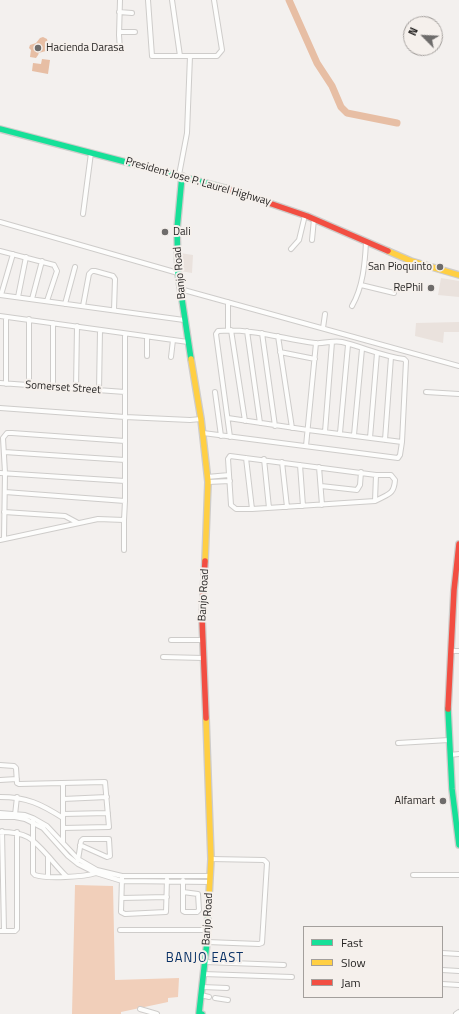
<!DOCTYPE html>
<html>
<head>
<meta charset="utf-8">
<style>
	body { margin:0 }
	#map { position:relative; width:459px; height:1014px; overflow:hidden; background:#f3f0ee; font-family:"Titillium Web",sans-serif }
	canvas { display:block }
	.legend { position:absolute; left:303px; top:926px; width:140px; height:72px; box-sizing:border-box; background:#f5f0ec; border:1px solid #a39f9c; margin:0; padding:5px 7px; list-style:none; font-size:12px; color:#272524 }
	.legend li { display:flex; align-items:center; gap:8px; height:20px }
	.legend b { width:20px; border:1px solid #a39f9c }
	.north { position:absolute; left:403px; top:16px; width:40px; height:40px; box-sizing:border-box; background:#f5f0ec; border:1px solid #a39f9c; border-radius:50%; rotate:294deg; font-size:11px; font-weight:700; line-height:16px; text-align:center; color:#272524 }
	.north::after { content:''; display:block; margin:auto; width:14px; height:18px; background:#6e6c6b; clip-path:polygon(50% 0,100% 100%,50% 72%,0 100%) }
</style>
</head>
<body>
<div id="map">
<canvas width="459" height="1014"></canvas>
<ul class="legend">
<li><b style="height:5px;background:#16e098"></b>Fast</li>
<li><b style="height:5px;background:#ffcf43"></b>Slow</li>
<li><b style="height:5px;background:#f24e42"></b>Jam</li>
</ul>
<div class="north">N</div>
</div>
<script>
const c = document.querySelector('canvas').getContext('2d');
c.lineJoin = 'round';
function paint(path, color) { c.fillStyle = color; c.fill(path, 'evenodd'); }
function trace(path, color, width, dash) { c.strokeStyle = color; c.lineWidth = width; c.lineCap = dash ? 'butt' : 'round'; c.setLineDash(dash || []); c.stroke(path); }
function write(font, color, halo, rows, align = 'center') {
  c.font = font + ' "Titillium Web",sans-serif'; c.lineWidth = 4; c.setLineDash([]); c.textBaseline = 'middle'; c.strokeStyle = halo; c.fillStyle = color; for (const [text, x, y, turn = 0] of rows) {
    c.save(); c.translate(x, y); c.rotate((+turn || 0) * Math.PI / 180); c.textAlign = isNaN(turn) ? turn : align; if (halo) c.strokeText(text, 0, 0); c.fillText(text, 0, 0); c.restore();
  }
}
paint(new Path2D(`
	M 180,253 L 193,255 L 192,273 L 180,271 Z
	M 441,278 L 459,281 L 459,297 L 438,295 Z
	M 459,322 L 459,332 L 444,332 L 443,343 L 415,336 L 416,323 Z`), '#eae2dd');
paint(new Path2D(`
	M 75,885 L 113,886 L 115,980 L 179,978 L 178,997 L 168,998 L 168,1002 L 121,1012 L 121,1014 L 72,1014 Z`), '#f1cfba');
paint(new Path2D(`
	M 43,37 L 47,39 L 48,44 L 46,51 C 34,54 42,51 36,58 L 30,57 L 31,50 L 29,48 L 30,45 L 36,43 L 40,38 Z
	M 42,59 L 50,60 L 48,74 L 32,71 L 33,63 L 41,64 Z`), '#e7bea4');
trace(new Path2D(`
	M 289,0 L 317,63 L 332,86 L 341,107 L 347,113 L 397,123`), '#e7bea4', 7);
const street = new Path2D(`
	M 120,0 L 119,35 L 120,50
	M 148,0 L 152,56 L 190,56
	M 172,0 L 180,56
	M 119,12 L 132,13
	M 119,32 L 135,32
	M 179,175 L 187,133 L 190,56 L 217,56 L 222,50 L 214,0
	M 83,214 L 91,153
	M 0,222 L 178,273
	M 312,240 L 314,219
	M 291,249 L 299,240 L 305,215
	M 0,251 L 54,265 L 57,271 L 47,301
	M 361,285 L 394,293
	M 180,289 L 459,366
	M 0,295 L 184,320
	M 1,295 L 13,254
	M 18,297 L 26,257
	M 32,299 L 42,261
	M 65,304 L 75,267
	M 83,306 L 89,274 L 92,271 L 95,271 L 113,276 L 115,279 L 114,310
	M 352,306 C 363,287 365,263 366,242
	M 0,316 L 188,342
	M 6,317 L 6,384
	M 53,323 L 53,388
	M 323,328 L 325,314
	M 228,330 L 228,302
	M 231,330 L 245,421
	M 247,331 L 260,423
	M 262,333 L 275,426
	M 278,336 L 292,428
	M 280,352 L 315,359
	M 147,356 L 147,337
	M 171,357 L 173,340
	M 0,383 L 125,392
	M 29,385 L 29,319
	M 76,389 L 77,326
	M 99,391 L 100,330
	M 215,392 L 221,436
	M 426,392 L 459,394
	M 0,408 L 125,417 L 190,420 L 201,419
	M 228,418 L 308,430 L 402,442
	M 325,432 L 332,342
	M 203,433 L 398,458 L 400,455 L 402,442 L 406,361 L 404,359 C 382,356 363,347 342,342 C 333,340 324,344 315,343 C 283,339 251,328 218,331 L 216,334 L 230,437
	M 340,433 L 348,345
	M 354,435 L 362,349
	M 370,438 L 377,353
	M 385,440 L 391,357
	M 306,446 L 316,343
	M 4,452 L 125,460
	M 230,456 L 376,475 L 391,475 L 395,480 C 394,495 388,494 375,501 L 252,509 L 236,509 L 231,505 L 228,459 Z
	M 246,458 L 252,509
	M 264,459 L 269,508
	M 282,462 L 287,507
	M 300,465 L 303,506
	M 319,467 L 322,505
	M 0,473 L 125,481
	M 207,477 L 229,475
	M 208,482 L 230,481
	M 321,486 L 357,490 L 360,485 L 361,472
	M 5,492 L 125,501
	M 375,501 L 376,475
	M 4,512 L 65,516 L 78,523
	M 4,539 L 5,473 L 3,438 L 7,433 L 12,433 L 125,441
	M 0,540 L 98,519 L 124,520
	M 124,550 L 124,520 L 125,501 L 125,334
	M 171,640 L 203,640
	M 452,651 L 459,651
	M 163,657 L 203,658
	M 398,743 L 449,740
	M 450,755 L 459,754
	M 0,765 L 14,766 L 16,768 L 17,783 L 19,784 L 105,782 L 109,827 L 63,828
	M 0,780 L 17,779
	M 0,797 C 27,797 41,804 63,818 L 63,783
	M 63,799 L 107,797
	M 0,813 L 25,815 L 33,818 L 47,826 L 78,859 L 97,870 L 122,876 L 210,876
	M 63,814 L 108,813
	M 15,815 L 17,797
	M 0,817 L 15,817 L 25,819 L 43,828 L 68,856 L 78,864 L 96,873 L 122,881 L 210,882
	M 33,820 L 33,873 L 35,875 C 47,879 84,877 96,873
	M 2,831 L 4,931
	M 0,832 C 27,832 32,838 49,857 C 54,863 60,870 66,876
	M 63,842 L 63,818
	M 78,860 L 81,841 L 83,839 L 109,839 L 110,856 L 107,857 L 80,845
	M 413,875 L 459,875
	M 48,876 L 48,857
	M 122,878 L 121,912 L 125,914 L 166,912 L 167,879
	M 183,892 L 198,894 L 199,910 L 197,912 L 185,912 L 183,911 L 183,880
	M 122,898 L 167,897
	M 120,930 L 208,930
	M 0,931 L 15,931 L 17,929 L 17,832
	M 207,942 L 259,944 L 262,943 L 267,863 L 264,860 L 211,859
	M 442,953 L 459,954
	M 205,962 L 284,965
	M 442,970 L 459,971
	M 203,974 L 292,977
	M 442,984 L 459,985
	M 202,987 L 227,988
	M 201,995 L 209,997
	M 215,998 L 228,1000
	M 140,1009 L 157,1014
	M 456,1014 L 459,1012`);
const fast = new Path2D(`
	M 0,129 L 225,188
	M 182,176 L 177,229 L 178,273 L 191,359
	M 448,709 L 452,789 L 459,845
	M 202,1014 L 199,1013 L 207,942 L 208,915`);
const slow = new Path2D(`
	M 388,251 L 411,261 L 459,275
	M 191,359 L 201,419 L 208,482 L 205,561
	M 206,718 L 211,859 L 208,915`);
const jam = new Path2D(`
	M 225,188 L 307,216 L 388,251
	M 205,561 L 202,618 L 206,718
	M 448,709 L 454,590 L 459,544`);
trace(street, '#ceccca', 6);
trace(fast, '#ceccca', 8);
trace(slow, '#ceccca', 8);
trace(jam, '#ceccca', 8);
trace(street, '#fdfdfc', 4);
trace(fast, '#16e098', 5.5);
trace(slow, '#ffcf43', 5.5);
trace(jam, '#f24e42', 5.5);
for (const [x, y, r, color] of [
	[38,48,4,"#6e6c6b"],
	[165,232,4,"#6e6c6b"],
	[440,267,4,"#6e6c6b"],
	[431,288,4,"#6e6c6b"],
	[443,801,4,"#6e6c6b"]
]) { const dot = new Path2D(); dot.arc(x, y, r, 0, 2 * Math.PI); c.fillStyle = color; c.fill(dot); trace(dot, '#f5f0ec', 1.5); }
write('11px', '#272524', '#f5f0ec', [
	["Hacienda Darasa",46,48,"left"],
	["Dali",173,232,"left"],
	["San Pioquinto",432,267],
	["RePhil",423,288],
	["Alfamart",435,801]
], 'right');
write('11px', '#272524', '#f5f0ec', [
	["President Jose P. Laurel Highway",198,182,16],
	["Banjo Road",180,273,-95],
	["Somerset Street",63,388,4],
	["Banjo Road",204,595,-87],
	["Banjo Road",208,919,-87]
]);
c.letterSpacing = '1px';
write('13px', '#0a3266', '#f5f0ec', [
	["BANJO EAST",205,959]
]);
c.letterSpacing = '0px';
</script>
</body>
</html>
